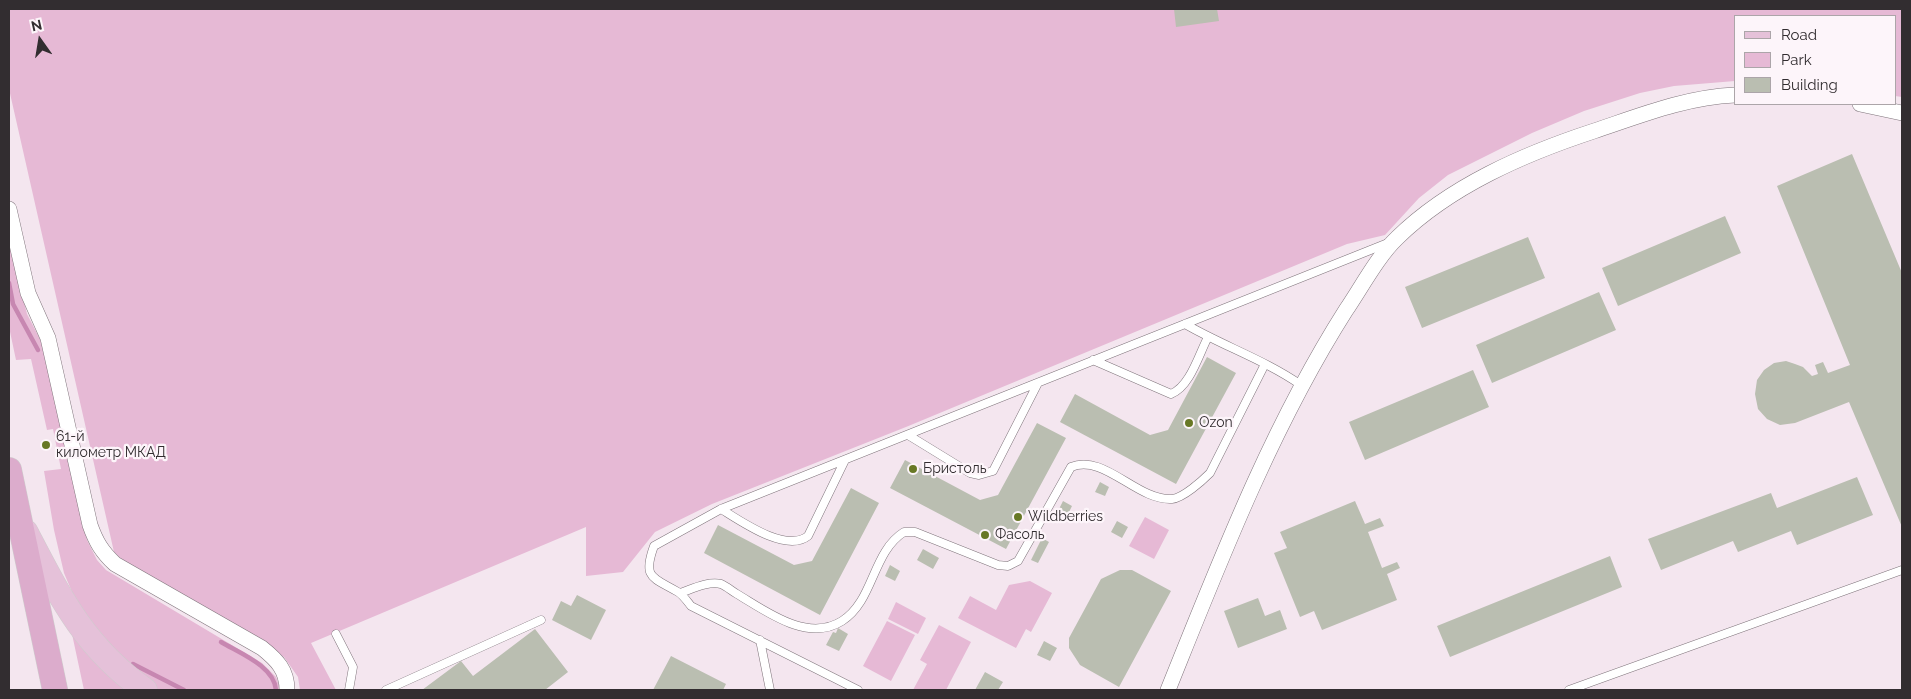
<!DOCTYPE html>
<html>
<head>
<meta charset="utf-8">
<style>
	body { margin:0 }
	#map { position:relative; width:1911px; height:699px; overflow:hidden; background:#f4e6ef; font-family:Raleway,sans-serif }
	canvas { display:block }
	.frame { position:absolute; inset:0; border:10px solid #322d30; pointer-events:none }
	.legend { position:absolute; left:1734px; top:15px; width:162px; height:90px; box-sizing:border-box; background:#fdf5fa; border:1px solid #aca5a9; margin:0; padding:6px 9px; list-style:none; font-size:15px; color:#322d30 }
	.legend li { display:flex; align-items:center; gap:10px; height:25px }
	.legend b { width:25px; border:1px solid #aca5a9 }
	.north { position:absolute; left:15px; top:15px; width:50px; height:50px; -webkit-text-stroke:4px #fdf5fa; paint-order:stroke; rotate:347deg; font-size:14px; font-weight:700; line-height:20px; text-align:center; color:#322d30 }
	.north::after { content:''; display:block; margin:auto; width:18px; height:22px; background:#322d30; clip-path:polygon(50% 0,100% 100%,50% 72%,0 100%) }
</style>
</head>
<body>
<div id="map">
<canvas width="1911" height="699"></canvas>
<div class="frame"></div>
<ul class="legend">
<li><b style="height:6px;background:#e5c1d9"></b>Road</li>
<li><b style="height:14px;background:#e6b9d5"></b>Park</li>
<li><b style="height:14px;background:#babeb1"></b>Building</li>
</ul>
<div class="north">N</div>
</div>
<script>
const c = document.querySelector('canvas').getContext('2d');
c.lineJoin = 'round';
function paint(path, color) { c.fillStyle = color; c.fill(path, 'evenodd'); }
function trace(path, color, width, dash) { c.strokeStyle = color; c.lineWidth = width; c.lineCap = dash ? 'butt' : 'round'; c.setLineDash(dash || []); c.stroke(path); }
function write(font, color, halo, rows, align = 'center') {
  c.font = font + ' Raleway,sans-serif'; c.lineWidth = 4.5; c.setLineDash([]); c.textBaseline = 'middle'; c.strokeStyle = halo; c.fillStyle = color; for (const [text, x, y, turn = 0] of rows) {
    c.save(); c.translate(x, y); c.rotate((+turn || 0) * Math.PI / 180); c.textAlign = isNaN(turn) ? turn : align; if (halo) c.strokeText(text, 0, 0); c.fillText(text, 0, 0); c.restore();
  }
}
paint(new Path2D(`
	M 9,9 L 1902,9 L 1902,97 L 1895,96 L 1895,16 L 1735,16 L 1735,81 L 1674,86 L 1640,93 L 1584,111 L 1532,133 L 1448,175 L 1419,198 L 1385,235 L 1347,244 L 906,427 L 712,504 L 655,532 L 623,572 L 586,576 L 586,527 L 311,643 L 336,690 L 300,690 L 298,677 L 284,657 L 259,640 L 130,567 L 114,552 L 9,89 Z
	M 9,242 L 27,314 L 43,345 L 87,540 L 97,560 L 106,570 L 262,663 L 276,677 L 281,690 L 156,690 L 130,672 L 82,616 L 64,573 L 54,530 L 44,471 L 61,469 L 53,429 L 47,430 L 31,359 L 16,360 L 9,327 Z
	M 1145,517 L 1169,530 L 1154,559 L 1129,546 Z
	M 1030,581 L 1052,593 L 1031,632 L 1026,629 L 1016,648 L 958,618 L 970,596 L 996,610 L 1009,585 Z
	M 896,602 L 926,618 L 918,634 L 888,619 Z
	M 887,621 L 915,635 L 891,681 L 863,666 Z
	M 939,625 L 971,642 L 946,690 L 913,690 L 927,664 L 920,660 Z
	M 72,634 L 133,690 L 84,690 Z`), '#e6b9d5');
trace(new Path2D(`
	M 9,283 L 13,304 L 38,350
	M 221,642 C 239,653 274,666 276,690
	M 133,664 L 184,690`), '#c787b1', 4.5);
paint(new Path2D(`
	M 1174,9 L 1217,9 L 1219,21 L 1176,27 Z
	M 1852,154 L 1902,273 L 1902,527 L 1849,402 L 1795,423 L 1780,425 L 1767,419 L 1758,409 L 1755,394 L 1757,380 L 1764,370 L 1774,363 L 1786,361 L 1795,364 L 1803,367 L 1812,376 L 1818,374 L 1815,365 L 1823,362 L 1828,373 L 1850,365 L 1777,186 Z
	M 1725,216 L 1741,253 L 1618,306 L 1602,268 Z
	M 1528,237 L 1545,278 L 1422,328 L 1405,287 Z
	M 1599,292 L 1616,330 L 1492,383 L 1476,345 Z
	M 1207,357 L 1236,373 L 1176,484 L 1060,422 L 1075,394 L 1150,435 L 1168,430 Z
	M 1473,370 L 1489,407 L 1365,460 L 1349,422 Z
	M 1037,423 L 1066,438 L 1006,549 L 890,488 L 905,460 L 980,500 L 998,495 Z
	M 1857,477 L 1873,515 L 1797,545 L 1791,531 L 1738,552 L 1733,541 L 1661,570 L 1648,539 L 1771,493 L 1777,508 Z
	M 1100,482 L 1109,487 L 1105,496 L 1095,492 Z
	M 851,488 L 879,503 L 820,615 L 704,553 L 718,525 L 794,565 L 812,561 Z
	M 1063,501 L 1072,506 L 1067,516 L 1058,511 Z
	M 1355,501 L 1365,524 L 1380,518 L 1384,526 L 1368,532 L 1382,568 L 1397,562 L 1400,568 L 1387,574 L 1397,600 L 1322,630 L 1314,611 L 1300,617 L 1274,553 L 1287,548 L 1280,532 Z
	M 1117,521 L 1128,527 L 1122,538 L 1111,532 Z
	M 1042,538 L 1049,542 L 1038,563 L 1031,560 Z
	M 923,549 L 939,558 L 933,569 L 917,560 Z
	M 1610,556 L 1622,587 L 1450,657 L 1437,626 Z
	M 890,565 L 900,571 L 895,581 L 885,576 Z
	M 1120,570 L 1132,570 L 1171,591 L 1119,687 L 1080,665 L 1069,648 L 1069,638 L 1101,579 Z
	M 577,595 L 606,610 L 591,640 L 552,620 L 561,601 L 571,606 Z
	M 1258,598 L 1265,616 L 1280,610 L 1287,629 L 1238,648 L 1224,611 Z
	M 838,628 L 848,634 L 839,651 L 826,645 L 833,632 L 836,633 Z
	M 535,629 L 568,672 L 545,690 L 422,690 L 461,661 L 473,676 Z
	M 1044,641 L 1057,648 L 1050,661 L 1037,655 Z
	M 671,656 L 726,684 L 723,690 L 653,690 Z
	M 985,672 L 1003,682 L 998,690 L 975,690 Z`), '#babeb1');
const service = new Path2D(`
	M 1185,324 C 1223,346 1265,360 1301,385
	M 1093,360 L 1171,394 C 1190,387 1199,354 1208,337
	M 908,435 L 970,473 L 979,475 L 993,471 L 1038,383
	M 721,509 C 742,522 786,553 808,536 L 845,460
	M 680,593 C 692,589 708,581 721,584 C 726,586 732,591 737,594 C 766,611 807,643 842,621 C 874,601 872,552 904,532 L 915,532 L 998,565 L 1008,566 L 1018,561 L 1071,467 C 1104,453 1137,501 1172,499 C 1183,498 1202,481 1210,473 L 1265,364
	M 336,634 L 353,667 L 349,690
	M 760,640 L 770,690
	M 386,690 L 541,620
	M 858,690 L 691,606 C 687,601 683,595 678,592 C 653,577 642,579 654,546 L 721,509 L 1388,243
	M 1569,690 L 1902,570`);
const minor = new Path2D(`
	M 1860,104 L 1902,113
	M 9,209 L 28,293 L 48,338 L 90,525 C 96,542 102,552 115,564 L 262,648 C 277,660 287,670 287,690
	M 1168,690 C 1220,561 1271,428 1346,310 C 1361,288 1378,256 1397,238 C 1450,186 1524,154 1594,131 C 1639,116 1686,97 1735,95`);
const primary = new Path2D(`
	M 26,532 C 60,597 84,647 145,690`);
const trunk = new Path2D(`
	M 9,470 L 55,690`);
trace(service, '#7f747b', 9);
trace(minor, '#7f747b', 16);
trace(primary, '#cecdcd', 25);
trace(trunk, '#cecdcd', 26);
trace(service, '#fff', 8);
trace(minor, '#fff', 15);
trace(primary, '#e5c1d9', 24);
trace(trunk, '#dcaccc', 25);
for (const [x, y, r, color] of [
	[1189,423,5,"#687825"],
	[46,445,5,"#687825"],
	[913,469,5,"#687825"],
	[1018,517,5,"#687825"],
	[985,535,5,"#687825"]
]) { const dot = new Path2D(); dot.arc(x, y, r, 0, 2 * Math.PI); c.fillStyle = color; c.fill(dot); trace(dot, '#fdf5fa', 2); }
write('14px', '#322d30', '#fdf5fa', [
	["Ozon",1199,423],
	["61-й",56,437],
	["километр МКАД",56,453],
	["Бристоль",923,469],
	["Wildberries",1028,517],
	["Фасоль",995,535]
], 'left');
</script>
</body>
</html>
